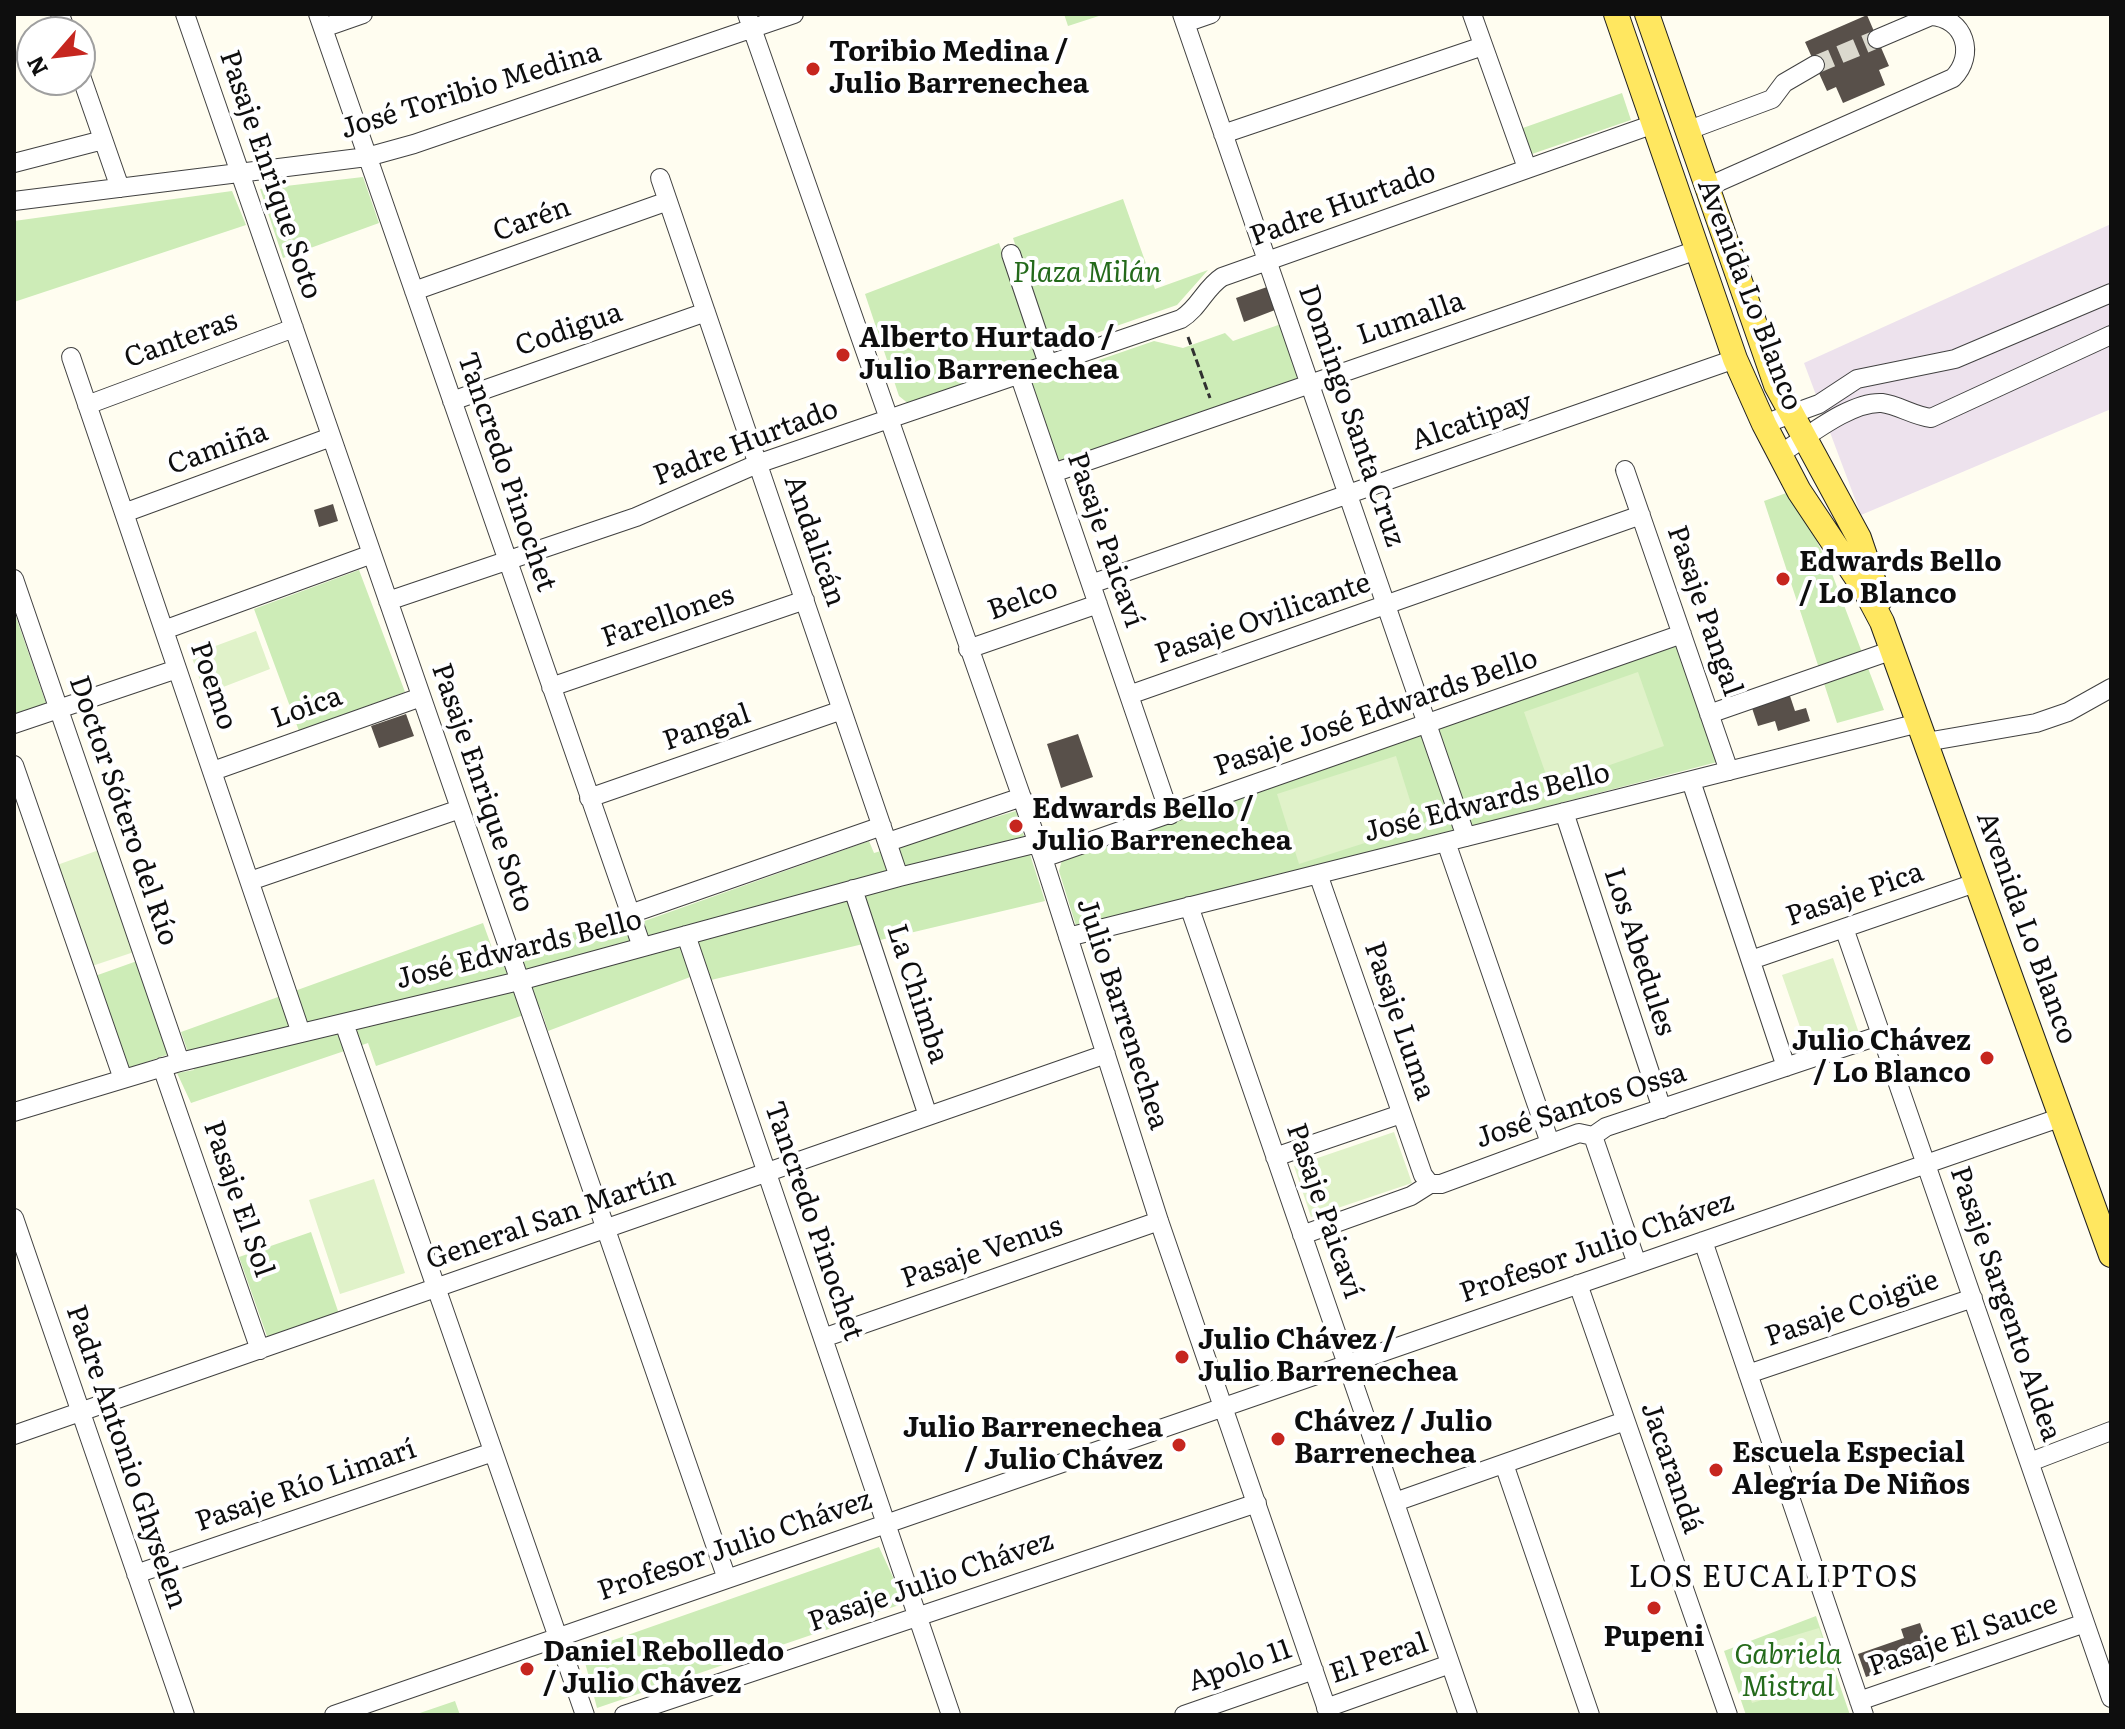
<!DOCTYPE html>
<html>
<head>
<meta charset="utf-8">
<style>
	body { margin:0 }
	#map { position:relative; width:2125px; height:1729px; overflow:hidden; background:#fffdf0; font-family:Literata,serif }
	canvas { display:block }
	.frame { position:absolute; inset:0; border:16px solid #0e0e0e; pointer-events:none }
	.north { position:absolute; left:16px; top:16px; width:80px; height:80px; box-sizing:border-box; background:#fff; border:2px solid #9f9f9f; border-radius:50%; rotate:242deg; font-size:22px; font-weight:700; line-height:32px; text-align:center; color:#0e0e0e }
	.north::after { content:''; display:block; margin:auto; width:28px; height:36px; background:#c6261f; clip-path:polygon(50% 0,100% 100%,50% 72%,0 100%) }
</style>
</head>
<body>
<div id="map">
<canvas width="2125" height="1729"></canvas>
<div class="frame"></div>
<div class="north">N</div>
</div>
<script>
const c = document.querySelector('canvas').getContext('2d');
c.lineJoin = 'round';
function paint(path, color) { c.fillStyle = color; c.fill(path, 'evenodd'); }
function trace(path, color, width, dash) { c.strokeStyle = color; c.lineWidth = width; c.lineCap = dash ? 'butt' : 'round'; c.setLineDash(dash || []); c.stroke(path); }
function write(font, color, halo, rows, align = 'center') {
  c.font = font + ' Literata,serif'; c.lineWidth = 8; c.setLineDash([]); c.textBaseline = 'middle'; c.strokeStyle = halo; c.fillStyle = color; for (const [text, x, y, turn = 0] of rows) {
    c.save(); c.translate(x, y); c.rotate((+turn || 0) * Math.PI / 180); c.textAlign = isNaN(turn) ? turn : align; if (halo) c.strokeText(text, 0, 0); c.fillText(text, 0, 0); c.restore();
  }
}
paint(new Path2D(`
	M 2111,224 L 2111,409 L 1861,515 L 1804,363 Z`), '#ede2ed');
paint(new Path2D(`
	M 1064,14 L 1105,14 L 1068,26 Z
	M 1622,93 L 1631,120 L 1529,155 L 1520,129 Z
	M 363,177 L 379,223 L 283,258 L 260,189 Z
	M 232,191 L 246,225 L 14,302 L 14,221 Z
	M 1123,199 L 1155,289 L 1208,270 L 1177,305 L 1050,349 L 1013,238 Z
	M 999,243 L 1038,359 L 910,405 L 899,396 L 865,294 Z
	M 1281,324 L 1301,383 L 1059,464 L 1032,383 L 1154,341 L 1183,348 L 1225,333 L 1233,341 Z
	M 1792,491 L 1829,566 L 1884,710 L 1837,723 L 1764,501 Z
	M 359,570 L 405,692 L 299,731 L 254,609 Z
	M 14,611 L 47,706 L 14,718 Z
	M 1678,639 L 1721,761 L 1077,929 L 1059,871 L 1062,860 Z
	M 1016,811 L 1045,901 L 711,980 L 706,971 L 548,1031 L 541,1009 L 376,1066 L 368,1043 L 191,1103 L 177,1073 L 194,1070 L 181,1032 L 483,923 L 495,956 L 617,919 L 622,929 L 869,841 L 874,853 Z
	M 137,961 L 169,1054 L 127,1069 L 95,976 Z
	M 311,1232 L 339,1314 L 268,1339 L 239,1257 Z
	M 879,1547 L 905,1603 L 597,1708 L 582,1651 Z
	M 1816,1616 L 1850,1715 L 1746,1715 L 1724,1651 Z
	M 455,1701 L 460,1715 L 414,1715 Z`), '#cdecb7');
paint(new Path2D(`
	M 256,631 L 270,669 L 205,694 L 191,655 Z
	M 1638,672 L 1664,746 L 1550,786 L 1524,712 Z
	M 1396,756 L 1418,826 L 1299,864 L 1277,794 Z
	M 99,850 L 134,952 L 92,966 L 57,865 Z
	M 1833,958 L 1859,1033 L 1808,1050 L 1782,975 Z
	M 1394,1132 L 1412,1183 L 1311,1217 L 1294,1166 Z
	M 374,1179 L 405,1273 L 340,1294 L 309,1200 Z
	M 1819,1628 L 1835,1678 L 1752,1703 L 1736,1653 Z`), '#e0f2c9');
paint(new Path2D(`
	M 1867,15 L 1889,66 L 1879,70 L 1885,85 L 1843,103 L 1836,87 L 1827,91 L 1805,42 Z
	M 1267,287 L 1275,310 L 1244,322 L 1236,298 Z
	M 333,504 L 338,521 L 319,527 L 314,510 Z
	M 1789,693 L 1795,711 L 1806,708 L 1810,721 L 1778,731 L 1775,721 L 1758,726 L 1751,705 Z
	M 406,714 L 414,736 L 379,748 L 371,726 Z
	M 1078,734 L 1093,777 L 1061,788 L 1047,744 Z
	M 1920,1623 L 1928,1646 L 1912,1652 L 1915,1660 L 1866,1677 L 1858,1654 L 1904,1638 L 1901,1629 Z`), '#58504a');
trace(new Path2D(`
	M 1815,65 L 1877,39`), '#dbd9ce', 18, [18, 9]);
const minor = new Path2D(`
	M 60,14 L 66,32
	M 185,14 L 727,1579
	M 318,14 L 642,947
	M 747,14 L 1043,858 L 1159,1221 L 1329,1715
	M 1182,14 L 1466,837
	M 1472,14 L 1527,168
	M 1185,23 L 1211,14
	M 323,28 L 363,14
	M 80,73 L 120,188
	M 1689,130 L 1772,99 L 1784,83 L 1815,65
	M 1223,134 L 1483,46
	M 14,163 L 103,140
	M 660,178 L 899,877
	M 1707,187 L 1953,78 C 1976,55 1965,18 1931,16 L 1877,39
	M 14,201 L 367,157 L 414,144 L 794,14
	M 1011,254 L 1048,364
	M 414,291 L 668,201
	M 71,357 L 301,1033
	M 1019,374 L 1170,815
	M 452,401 L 706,312
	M 87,405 L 294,328
	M 1764,424 L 1819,404 L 1857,379 L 1955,359 L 2111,293
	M 1780,454 C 1806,438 1850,401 1882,403 C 1898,405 1914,416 1931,418 L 2111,335
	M 1625,470 L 1729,771
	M 1053,473 L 1697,250
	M 124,513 L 331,437
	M 14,579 L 180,1062
	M 1091,584 L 1735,359
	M 388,601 L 636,517 L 757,464 L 1181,319 C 1199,308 1205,288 1222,277 L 1654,124
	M 164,630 L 372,554
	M 968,649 L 1098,604
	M 551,687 L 805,600
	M 1129,695 L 1641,515
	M 1709,714 L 1893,650
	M 14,724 L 177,669
	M 1926,742 L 2036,723 L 2068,712 L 2111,688
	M 14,765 L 123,1079
	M 213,771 L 421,697
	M 1691,781 L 1786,1067
	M 589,798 L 842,710
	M 1564,812 L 1662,1109
	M 888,842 L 1022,797
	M 1446,842 L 1550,1143
	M 1043,858 L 1682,634
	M 1318,874 L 1423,1175 L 1430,1184
	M 250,881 L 460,809
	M 853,889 L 928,1116
	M 1189,906 L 1468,1715
	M 630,914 L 882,826
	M 1844,928 L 2111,1698
	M 686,935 L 951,1715
	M 1068,937 L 1919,723
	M 1751,960 L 1978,882
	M 344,1023 L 585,1715
	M 162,1067 L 260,1350
	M 14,1112 L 180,1062 L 519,981 L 899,877 L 1038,843
	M 1593,1136 L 1606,1127 L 1881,1035
	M 1593,1136 L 1637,1264
	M 1275,1157 L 1401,1114
	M 14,1218 L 185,1715
	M 1302,1235 L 1411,1196 L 1430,1184 L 1441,1184 L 1579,1133 L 1593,1136
	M 1703,1241 L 1864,1715
	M 1578,1284 L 1728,1715
	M 823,1338 L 1159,1221
	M 1748,1374 L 1973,1298
	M 14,1435 L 1106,1054
	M 2030,1462 L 2111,1431
	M 1504,1464 L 1590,1715
	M 1395,1502 L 1625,1421
	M 136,1574 L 493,1452
	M 1859,1701 L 2085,1623
	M 1326,1708 L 1450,1664
	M 334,1715 L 2062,1117
	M 624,1715 L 1257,1503
	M 1184,1715 L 1314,1670`);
const major = new Path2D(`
	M 1616,14 L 1735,359 L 1764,424 L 1799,491 L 1865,590 L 1882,622 L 2111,1255
	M 1647,14 L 1776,385 L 1859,538 L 1880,600`);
trace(minor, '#414141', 20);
trace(major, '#1f1f1f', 26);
trace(new Path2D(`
	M 1188,337 L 1210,398`), '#303030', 3, [8, 4]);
trace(minor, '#fff', 18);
trace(major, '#ffe760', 24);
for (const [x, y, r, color] of [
	[813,69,8,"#c6261f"],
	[843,355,8,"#c6261f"],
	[1783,579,8,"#c6261f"],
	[1016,826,8,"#c6261f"],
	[1987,1058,8,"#c6261f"],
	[1182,1357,8,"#c6261f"],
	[1278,1439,8,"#c6261f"],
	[1179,1445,8,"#c6261f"],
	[1716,1470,8,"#c6261f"],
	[1654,1608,8,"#c6261f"],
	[527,1669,8,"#c6261f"]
]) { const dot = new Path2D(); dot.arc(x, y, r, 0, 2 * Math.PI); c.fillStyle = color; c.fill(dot); trace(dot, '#fff', 3); }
write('bold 28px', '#0e0e0e', '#fff', [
	["Toribio Medina /",829,53],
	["Julio Barrenechea",829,85],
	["Alberto Hurtado /",859,339],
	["Julio Barrenechea",859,371],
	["Edwards Bello",1799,563],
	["/ Lo Blanco",1799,595],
	["Edwards Bello /",1032,810],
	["Julio Barrenechea",1032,842],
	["Julio Chávez",1971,1042,"right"],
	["/ Lo Blanco",1971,1074,"right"],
	["Julio Chávez /",1198,1341],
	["Julio Barrenechea",1198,1373],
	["Chávez / Julio",1294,1423],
	["Barrenechea",1294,1455],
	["Julio Barrenechea",1163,1429,"right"],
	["/ Julio Chávez",1163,1461,"right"],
	["Escuela Especial",1732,1454],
	["Alegría De Niños",1732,1486],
	["Pupeni",1654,1638,"center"],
	["Daniel Rebolledo",543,1653],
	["/ Julio Chávez",543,1685]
], 'left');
write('28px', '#0e0e0e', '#fff', [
	["José Toribio Medina",471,91,-17],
	["Pasaje Enrique Soto",270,175,71],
	["Padre Hurtado",1343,205,-20],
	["Carén",532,220,-20],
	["Avenida Lo Blanco",1749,295,69],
	["Lumalla",1411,319,-19],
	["Codigua",569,330,-19],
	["Canteras",181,340,-20],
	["Domingo Santa Cruz",1351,416,71],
	["Alcatipay",1472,422,-19],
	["Padre Hurtado",746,443,-21],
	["Camiña",218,449,-20],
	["Tancredo Pinochet",506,472,71],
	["Pasaje Paicaví",1105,540,71],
	["Andalicán",814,541,71],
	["Belco",1023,600,-20],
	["Pasaje Pangal",1704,611,71],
	["Farellones",668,617,-19],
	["Pasaje Ovilicante",1263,619,-19],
	["Poemo",213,686,71],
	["Loica",307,708,-20],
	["Pasaje José Edwards Bello",1376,713,-19],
	["Pangal",707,728,-19],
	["Pasaje Enrique Soto",482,788,71],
	["José Edwards Bello",1487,803,-14],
	["Doctor Sótero del Río",123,811,71],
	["Pasaje Pica",1855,895,-19],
	["Avenida Lo Blanco",2026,928,70],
	["José Edwards Bello",519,950,-14],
	["Los Abedules",1639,952,72],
	["La Chimba",917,994,72],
	["Julio Barrenechea",1122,1014,72],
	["Pasaje Luma",1399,1021,71],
	["José Santos Ossa",1581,1106,-18],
	["Pasaje El Sol",238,1199,71],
	["Pasaje Paicaví",1324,1211,71],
	["General San Martín",551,1219,-19],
	["Tancredo Pinochet",813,1221,71],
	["Profesor Julio Chávez",1597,1248,-19],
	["Pasaje Venus",982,1253,-19],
	["Pasaje Sargento Aldea",2005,1304,71],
	["Pasaje Coigüe",1852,1309,-19],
	["Padre Antonio Ghyselen",126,1457,71],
	["Jacarandá",1671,1468,71],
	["Pasaje Río Limarí",306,1486,-19],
	["Profesor Julio Chávez",735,1546,-19],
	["Pasaje Julio Chávez",931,1582,-19],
	["Pasaje El Sauce",1963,1636,-19],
	["El Peral",1379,1659,-19],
	["Apolo 11",1240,1666,-19]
]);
write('italic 28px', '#246a1b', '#fff', [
	["Plaza Milán",1087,274],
	["Gabriela",1788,1656],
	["Mistral",1788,1688]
]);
c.letterSpacing = '2px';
write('30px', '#0e0e0e', '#fff', [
	["LOS EUCALIPTOS",1774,1578]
]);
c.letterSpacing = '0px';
</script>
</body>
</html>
